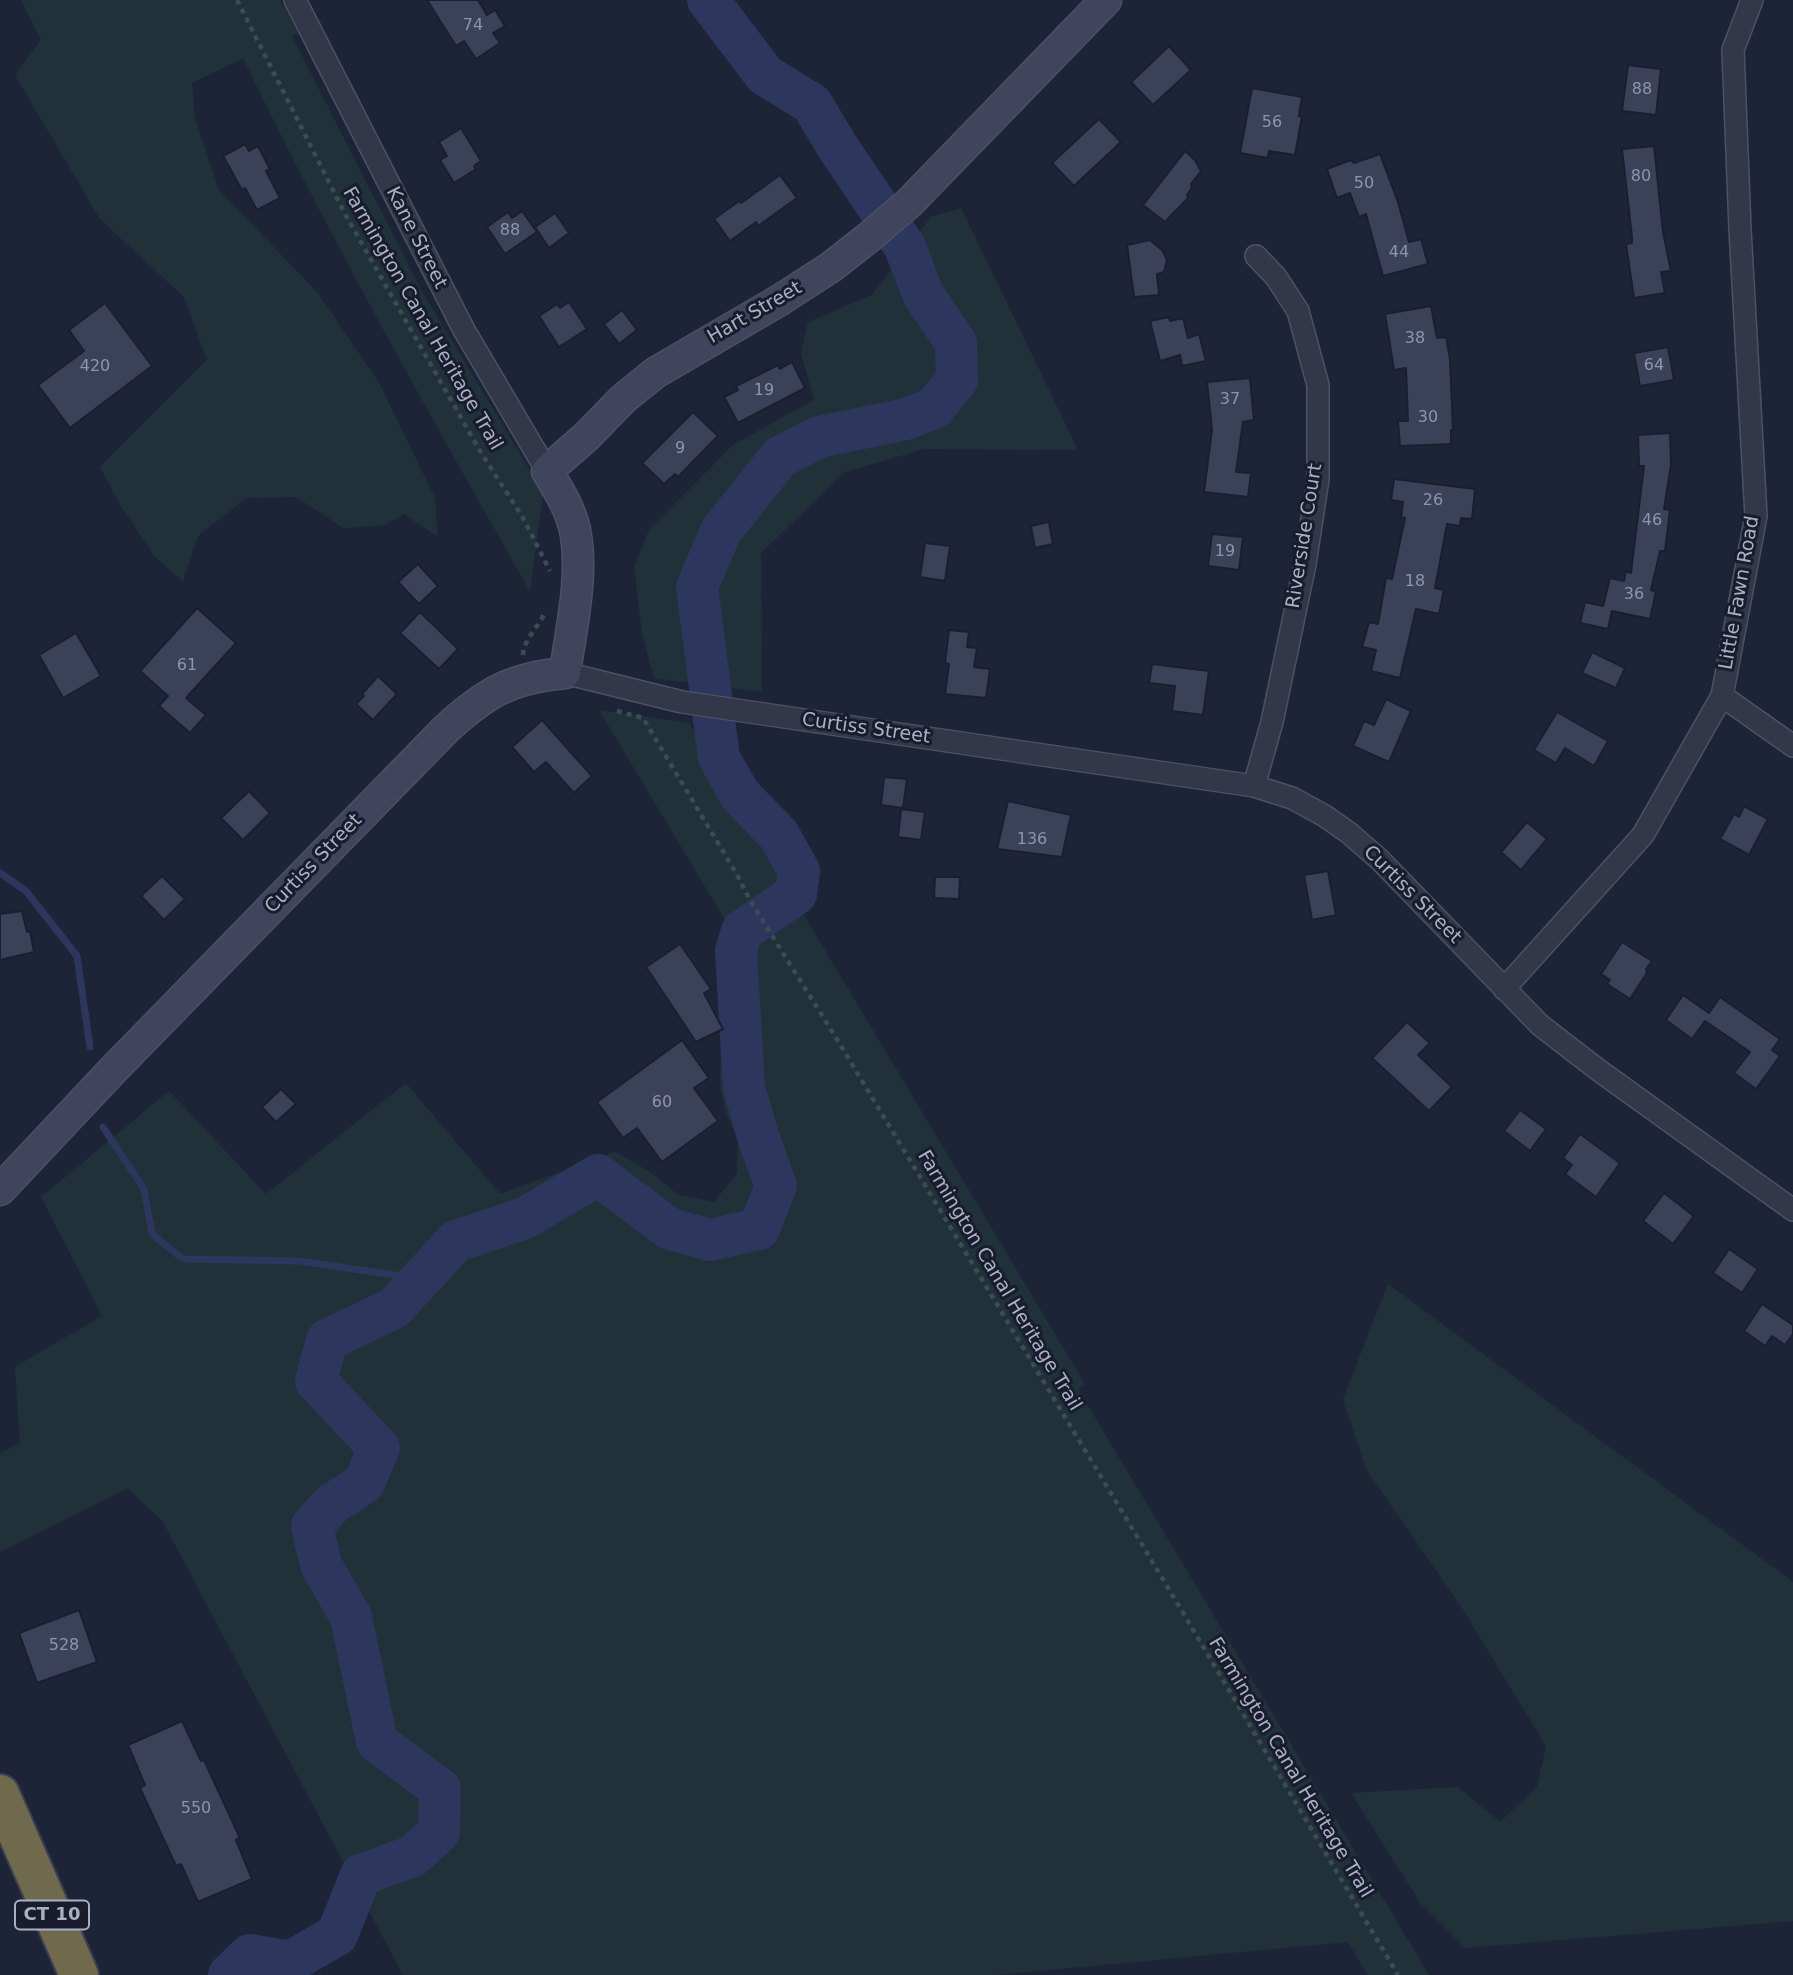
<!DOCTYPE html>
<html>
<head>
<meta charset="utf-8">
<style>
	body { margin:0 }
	canvas { display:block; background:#1e2438 }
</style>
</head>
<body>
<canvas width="1793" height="1975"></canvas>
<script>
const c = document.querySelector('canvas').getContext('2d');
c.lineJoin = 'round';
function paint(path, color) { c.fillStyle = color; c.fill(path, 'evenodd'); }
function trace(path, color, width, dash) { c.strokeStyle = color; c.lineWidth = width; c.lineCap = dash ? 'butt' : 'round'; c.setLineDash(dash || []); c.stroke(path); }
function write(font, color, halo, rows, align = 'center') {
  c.font = font + ' "DejaVu Sans",sans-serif'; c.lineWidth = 6; c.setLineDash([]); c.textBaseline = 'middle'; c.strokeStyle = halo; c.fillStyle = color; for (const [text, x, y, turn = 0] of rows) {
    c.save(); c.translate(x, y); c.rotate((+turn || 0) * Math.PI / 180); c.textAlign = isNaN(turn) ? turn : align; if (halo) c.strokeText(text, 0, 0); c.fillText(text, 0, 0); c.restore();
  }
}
paint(new Path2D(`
	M 21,0 L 280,0 L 298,33 L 292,36 L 420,288 L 543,492 L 530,591 C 430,416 331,240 243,58 L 192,83 L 195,118 L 219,190 L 317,292 L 378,381 L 435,498 L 438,537 L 404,514 L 385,525 L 344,528 L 296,497 L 246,498 L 198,536 L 183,581 L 155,557 L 121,506 L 100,467 L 207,360 L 184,297 L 100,219 L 15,75 L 41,40 Z
	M 961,208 L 1078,450 L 924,449 L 845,472 L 761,553 L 762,692 L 654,678 L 642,633 L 634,566 L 649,530 L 733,445 L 814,400 L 801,354 L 808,322 L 872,295 L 931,217 Z
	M 599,710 L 689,723 L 1085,1384 L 1078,1389 L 1429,1975 L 1368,1975 L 1348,1942 L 995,1975 L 403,1975 L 163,1522 L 128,1488 L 0,1552 L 0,1453 L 20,1444 L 15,1367 L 102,1316 L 41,1197 L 169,1091 L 266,1194 L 406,1083 L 500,1194 L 615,1152 L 652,1173 L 678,1195 L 714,1202 L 737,1173 L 738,1142 L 725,1109 L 720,1086 L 722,996 L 755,970 Z
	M 1388,1284 L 1793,1582 L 1793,1921 L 1465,1948 L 1421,1904 L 1351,1793 L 1458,1787 L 1500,1822 L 1537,1787 L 1546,1746 L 1462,1608 L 1366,1469 L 1343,1399 Z`), '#203139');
trace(new Path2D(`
	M 0,873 L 26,891 L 77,956 L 90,1047
	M 103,1127 L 144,1189 L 152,1234 L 183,1259 L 299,1261 L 421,1279`), '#2d375d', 7);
trace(new Path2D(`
	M 229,1975 L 250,1955 L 290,1962 L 337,1935 L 361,1875 L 413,1856 L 439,1832 L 440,1789 L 377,1742 L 351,1617 L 321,1565 L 312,1526 L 332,1504 L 364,1483 L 379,1448 L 316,1381 L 327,1340 L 394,1308 L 456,1241 L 525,1218 L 598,1175 L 670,1229 L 710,1240 L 759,1229 L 776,1186 L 759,1139 L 744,1088 L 736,951 L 742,931 L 796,894 L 799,871 L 779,835 L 740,795 L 719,758 L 697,587 L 721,531 L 780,457 L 819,437 L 906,419 L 934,408 L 957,380 L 956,343 L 923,294 L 905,247 L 837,146 L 812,104 L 765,75 L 708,0`), '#2d375d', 42);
const building = new Path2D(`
	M 427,0 L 478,0 L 487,15 L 495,10 L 505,26 L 493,33 L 500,43 L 476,59 L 464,41 L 456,46 Z
	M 1169,46 L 1191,70 L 1153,105 L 1131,82 Z
	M 1628,65 L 1661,69 L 1656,115 L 1622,111 Z
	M 1252,88 L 1302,97 L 1299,116 L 1302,117 L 1295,155 L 1269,151 L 1268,158 L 1240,153 Z
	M 1099,119 L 1121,142 L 1074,186 L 1052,163 Z
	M 461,128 L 481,161 L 474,166 L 476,169 L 454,183 L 440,160 L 447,156 L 439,142 Z
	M 245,144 L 249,151 L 258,146 L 270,169 L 266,171 L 280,198 L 257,210 L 245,188 L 242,190 L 223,156 Z
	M 1654,146 L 1663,232 L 1671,271 L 1661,272 L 1665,293 L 1634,298 L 1626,244 L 1632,243 L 1632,237 L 1622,149 Z
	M 1185,151 L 1195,160 L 1201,171 L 1191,184 L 1192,188 L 1187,195 L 1188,198 L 1165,222 L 1143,205 Z
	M 1380,154 L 1398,202 L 1409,242 L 1421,239 L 1428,264 L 1383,276 L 1366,214 L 1359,217 L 1350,193 L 1337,198 L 1327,169 L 1351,160 L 1354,163 Z
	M 780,175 L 797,198 L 758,226 L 756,222 L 730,241 L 714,219 L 739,201 L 741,203 Z
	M 522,211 L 537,232 L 505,254 L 487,227 L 508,212 L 512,218 Z
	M 555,213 L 569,233 L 549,248 L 535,227 Z
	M 1150,240 L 1163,251 L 1167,260 L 1164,272 L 1157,274 L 1159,295 L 1134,297 L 1127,245 Z
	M 569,302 L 587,329 L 559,347 L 539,316 L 557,304 L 560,308 Z
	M 105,303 L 152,366 L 70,428 L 38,385 L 84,351 L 69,330 Z
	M 1431,306 L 1437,338 L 1446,337 L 1450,359 L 1453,430 L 1451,430 L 1451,444 L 1400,446 L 1398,421 L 1408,421 L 1406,368 L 1394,370 L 1385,314 Z
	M 622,310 L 637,330 L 619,344 L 604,324 Z
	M 1169,317 L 1170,321 L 1183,318 L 1188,338 L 1199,334 L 1206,361 L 1182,366 L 1180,355 L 1160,361 L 1150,321 Z
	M 1668,347 L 1674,380 L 1640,386 L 1634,353 Z
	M 792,362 L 805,388 L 738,423 L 724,397 L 738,390 L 736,386 L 778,365 L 780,369 Z
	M 1250,378 L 1254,420 L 1243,422 L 1236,472 L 1251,473 L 1248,497 L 1204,492 L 1212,430 L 1207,382 Z
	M 693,412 L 718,436 L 678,477 L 675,474 L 664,484 L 642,463 Z
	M 1670,433 L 1671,465 L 1664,509 L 1670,510 L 1665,551 L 1660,551 L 1651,590 L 1656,592 L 1650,619 L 1612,611 L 1608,629 L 1580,623 L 1585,602 L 1603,606 L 1610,578 L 1624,581 L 1626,571 L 1631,573 L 1644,466 L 1639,466 L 1638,435 Z
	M 1394,479 L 1475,489 L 1472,519 L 1461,518 L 1460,526 L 1447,524 L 1435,588 L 1444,590 L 1439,614 L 1416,609 L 1400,678 L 1371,671 L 1376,650 L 1362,647 L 1369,622 L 1378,624 L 1386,578 L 1392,579 L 1405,518 L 1401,517 L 1403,502 L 1391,500 Z
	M 1049,522 L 1053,544 L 1035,548 L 1031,526 Z
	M 1212,534 L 1243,537 L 1239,570 L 1208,566 Z
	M 925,543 L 950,546 L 945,581 L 920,577 Z
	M 418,564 L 438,586 L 419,604 L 398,582 Z
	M 197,608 L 236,643 L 186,698 L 206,715 L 190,733 L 159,706 L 168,696 L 140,671 Z
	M 420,612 L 458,649 L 439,669 L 400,633 Z
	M 949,630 L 969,632 L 967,647 L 977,648 L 974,667 L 990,669 L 986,698 L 945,694 L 949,664 L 945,663 Z
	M 76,633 L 101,676 L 63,698 L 39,655 Z
	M 1592,652 L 1625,668 L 1616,688 L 1582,673 Z
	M 1152,664 L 1209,671 L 1203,715 L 1172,711 L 1175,686 L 1149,683 Z
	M 378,676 L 397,694 L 373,720 L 356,704 L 364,696 L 362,694 Z
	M 1386,699 L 1411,711 L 1389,762 L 1353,746 L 1364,721 L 1374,725 Z
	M 1557,712 L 1608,741 L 1594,766 L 1565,748 L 1556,763 L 1534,750 Z
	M 542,720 L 592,776 L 574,793 L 546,762 L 534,772 L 512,747 Z
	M 884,777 L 907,779 L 903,808 L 881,805 Z
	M 249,791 L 270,813 L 243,840 L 221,818 Z
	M 1008,801 L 1071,815 L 1062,857 L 997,849 Z
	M 1744,806 L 1768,819 L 1749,855 L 1720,839 L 1734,814 L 1739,817 Z
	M 901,809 L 925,812 L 921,840 L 898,837 Z
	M 1527,822 L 1547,839 L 1521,870 L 1501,852 Z
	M 1328,871 L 1336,915 L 1312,920 L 1304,875 Z
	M 162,876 L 185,899 L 164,920 L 141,896 Z
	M 935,877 L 960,877 L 959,899 L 934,898 Z
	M 22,911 L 27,932 L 30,931 L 34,952 L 0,960 L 0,914 Z
	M 1622,942 L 1652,961 L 1646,969 L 1647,973 L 1630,999 L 1607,984 L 1610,980 L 1601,974 Z
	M 680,944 L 711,989 L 704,993 L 723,1029 L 696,1042 L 646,967 Z
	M 1683,995 L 1709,1013 L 1720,997 L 1780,1039 L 1772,1050 L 1780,1056 L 1756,1089 L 1734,1073 L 1750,1052 L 1705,1021 L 1692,1039 L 1666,1020 Z
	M 1407,1022 L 1430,1043 L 1418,1055 L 1452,1087 L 1429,1111 L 1372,1058 Z
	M 682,1040 L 709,1078 L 694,1088 L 718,1121 L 662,1162 L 637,1128 L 623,1138 L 597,1102 Z
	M 281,1089 L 296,1104 L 276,1122 L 262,1107 Z
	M 1520,1110 L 1546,1129 L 1530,1151 L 1504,1131 Z
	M 1580,1134 L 1620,1163 L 1596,1197 L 1565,1174 L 1572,1165 L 1563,1158 Z
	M 1664,1193 L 1694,1216 L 1673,1244 L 1643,1221 Z
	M 1729,1249 L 1758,1269 L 1742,1293 L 1713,1273 Z
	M 1762,1304 L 1793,1325 L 1793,1334 L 1785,1345 L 1772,1336 L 1765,1346 L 1744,1331 Z
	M 79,1610 L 97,1662 L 37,1683 L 19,1633 Z
	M 182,1721 L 201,1761 L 204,1760 L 240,1838 L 236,1840 L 252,1879 L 198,1902 L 181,1864 L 176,1866 L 140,1788 L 145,1785 L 128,1745 Z`);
paint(building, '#3a4159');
trace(building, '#1a1e2f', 2);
const street = new Path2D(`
	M 295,0 L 464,330 L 547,471
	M 565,673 L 682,702 L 1254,786 L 1292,798 L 1325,816 L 1349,833 L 1380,860 L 1540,1025 L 1597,1069 L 1793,1210
	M 1722,696 L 1793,746
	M 1254,786 L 1272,722 L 1305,564 L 1318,479 L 1318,385 L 1298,311 L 1276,277 L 1256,256
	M 1504,989 L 1643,835 L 1722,696 L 1756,516 L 1740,229 L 1733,50 L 1752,0`);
const secondary = new Path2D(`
	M 0,1190 L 113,1070 L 445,730 C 485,693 510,678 565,673 C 571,628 584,576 575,530 C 570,508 558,489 547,471 L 587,436 L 623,399 L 655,373 L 780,300 L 831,267 L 868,238 L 909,203 L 1106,0`);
const highway = new Path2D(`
	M 0,1794 L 79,1975`);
trace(street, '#4c5164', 24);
trace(secondary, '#4c5164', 33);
trace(highway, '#3a3e50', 42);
trace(new Path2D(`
	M 237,0 L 345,214 L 480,451 L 523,518 L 550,571
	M 523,655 C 524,639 539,626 546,611
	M 617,711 L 643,718 L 736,873 L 751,902 L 838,1041 L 1173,1596 L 1398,1975`), '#3b4d54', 4.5, [5, 5]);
trace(street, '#323749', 21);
trace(secondary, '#40445c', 30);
trace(highway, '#6f6a4e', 38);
write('16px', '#9094ab', null, [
	["74",473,26],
	["88",1642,90],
	["56",1272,123],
	["80",1641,177],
	["50",1364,184],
	["88",510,231],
	["44",1399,253],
	["38",1415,339],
	["64",1654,366],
	["420",95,367],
	["19",764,391],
	["37",1230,400],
	["30",1428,418],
	["9",680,449],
	["26",1433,501],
	["46",1652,521],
	["19",1225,552],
	["18",1415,582],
	["36",1634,595],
	["61",187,666],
	["136",1032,840],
	["60",662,1103],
	["528",64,1646],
	["550",196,1809]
]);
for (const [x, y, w] of [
	[52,1915,74]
]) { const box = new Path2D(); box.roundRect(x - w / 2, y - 14.5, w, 29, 5); c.fillStyle = '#181c2d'; c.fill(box); trace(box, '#acb0c6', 2); }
write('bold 18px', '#acb0c6', null, [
	["CT 10",52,1915]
]);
write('19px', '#acb0c6', '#181c2d', [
	["Kane Street",416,238,63],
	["Hart Street",755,313,-30],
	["Farmington Canal Heritage Trail",422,319,60],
	["Riverside Court",1305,536,-81],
	["Little Fawn Road",1740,593,-80],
	["Curtiss Street",866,729,8],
	["Curtiss Street",314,864,-46],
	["Curtiss Street",1412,895,45],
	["Farmington Canal Heritage Trail",999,1281,59],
	["Farmington Canal Heritage Trail",1290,1768,59]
]);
</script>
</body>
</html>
